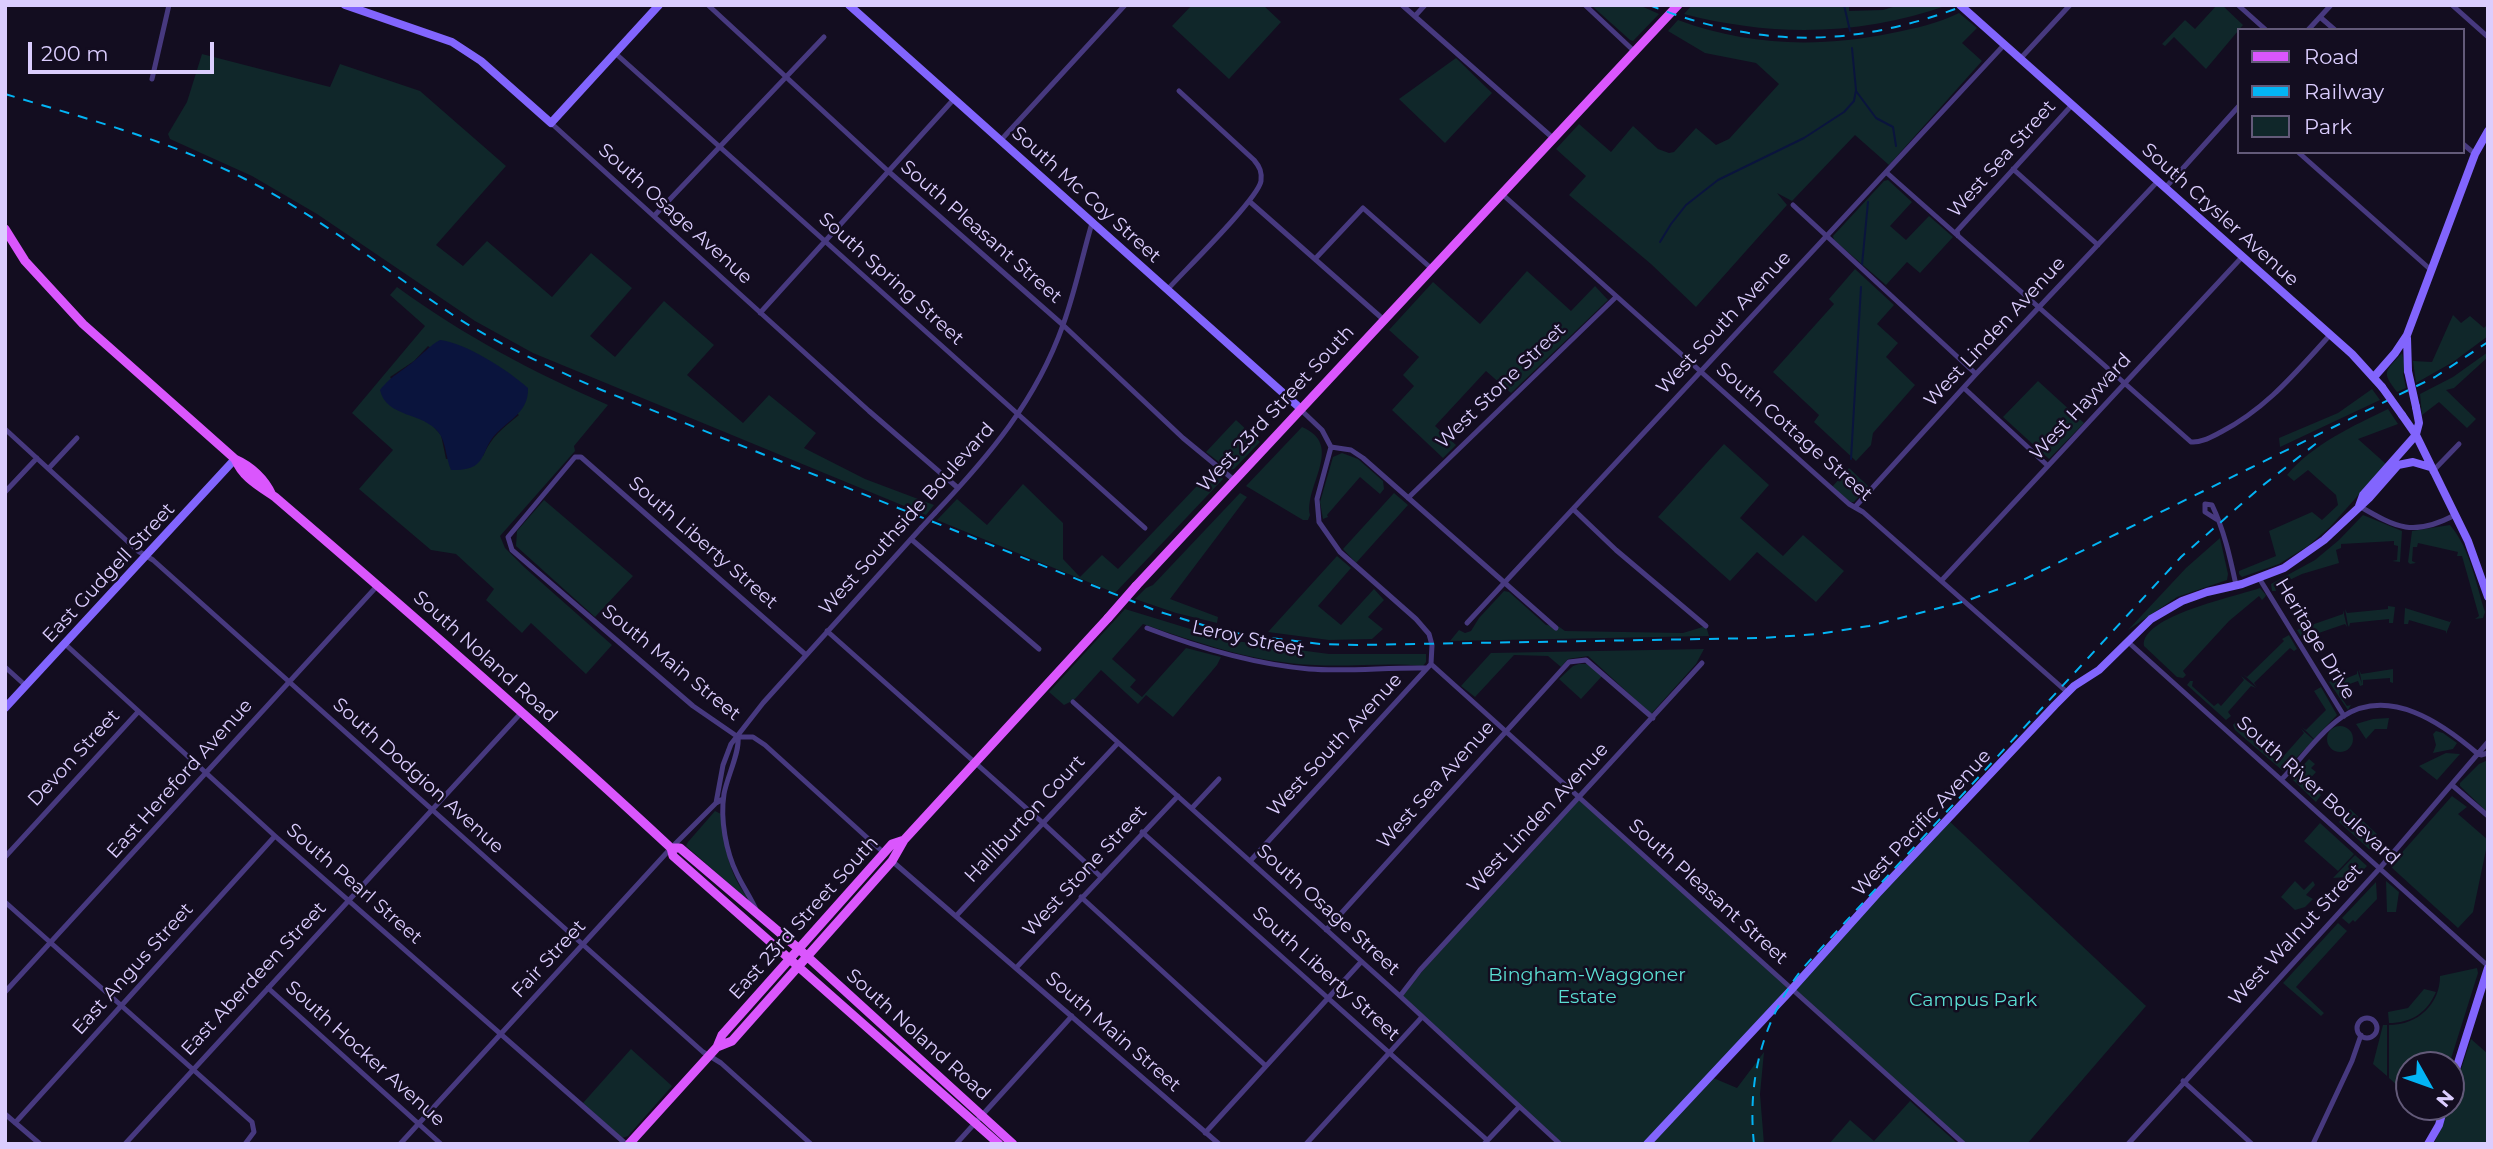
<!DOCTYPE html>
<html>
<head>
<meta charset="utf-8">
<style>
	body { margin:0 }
	#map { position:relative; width:2493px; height:1149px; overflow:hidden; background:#130d20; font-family:Montserrat,sans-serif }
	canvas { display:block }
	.frame { position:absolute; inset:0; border:7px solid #dbcdfe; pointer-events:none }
	.legend { position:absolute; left:2237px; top:28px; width:228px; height:126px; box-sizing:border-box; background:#130d20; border:2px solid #635a79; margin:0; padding:9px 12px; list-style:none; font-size:21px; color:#dbcdfe }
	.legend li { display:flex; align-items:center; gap:14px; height:35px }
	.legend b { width:35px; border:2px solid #635a79 }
	.north { position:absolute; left:2395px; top:1051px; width:70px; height:70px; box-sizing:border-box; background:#130d20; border:2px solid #635a79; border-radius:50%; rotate:130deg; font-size:19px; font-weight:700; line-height:28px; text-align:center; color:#dbcdfe }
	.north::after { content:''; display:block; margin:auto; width:24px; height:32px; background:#03b4f4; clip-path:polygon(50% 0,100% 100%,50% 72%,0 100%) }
	.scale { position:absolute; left:28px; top:42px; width:186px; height:32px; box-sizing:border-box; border:4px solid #dbcdfe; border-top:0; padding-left:9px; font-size:21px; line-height:24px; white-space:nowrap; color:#dbcdfe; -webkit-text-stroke:5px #130d20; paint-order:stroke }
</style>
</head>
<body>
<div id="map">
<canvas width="2493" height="1149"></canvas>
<div class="frame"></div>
<ul class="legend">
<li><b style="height:9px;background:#da56fd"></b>Road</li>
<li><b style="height:9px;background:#03b4f4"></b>Railway</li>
<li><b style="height:19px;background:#10272a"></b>Park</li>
</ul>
<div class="north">N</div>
<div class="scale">200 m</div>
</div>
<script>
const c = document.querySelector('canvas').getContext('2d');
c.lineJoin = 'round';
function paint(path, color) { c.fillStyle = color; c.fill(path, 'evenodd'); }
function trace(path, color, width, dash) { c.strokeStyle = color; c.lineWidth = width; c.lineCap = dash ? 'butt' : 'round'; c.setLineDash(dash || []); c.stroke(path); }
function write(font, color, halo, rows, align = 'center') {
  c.font = font + ' Montserrat,sans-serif'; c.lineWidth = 5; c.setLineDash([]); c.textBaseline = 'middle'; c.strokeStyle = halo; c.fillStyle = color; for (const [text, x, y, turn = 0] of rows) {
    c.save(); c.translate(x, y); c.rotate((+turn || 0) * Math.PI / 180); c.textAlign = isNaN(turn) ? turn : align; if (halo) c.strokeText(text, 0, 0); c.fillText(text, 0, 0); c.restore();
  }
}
paint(new Path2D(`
	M 1192,5 L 1263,5 L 1281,22 L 1229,79 L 1172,26 Z
	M 1591,5 L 1639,5 L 1659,14 L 1633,41 L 1630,40 Z
	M 1692,5 L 1849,5 L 1849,11 L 1883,10 L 1899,5 L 1948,5 C 1862,36 1772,37 1684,14 Z
	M 2217,5 L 2222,5 L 2243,25 L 2206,69 L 2174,37 L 2165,46 L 2162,44 L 2185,20 L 2195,29 Z
	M 1959,13 L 1977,28 L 1962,43 L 1982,61 L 1889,165 L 1855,135 L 1792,201 L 1777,193 L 1787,205 L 1696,307 L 1651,264 L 1569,195 L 1586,176 L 1556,149 L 1579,124 L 1611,152 L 1633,126 L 1658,149 L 1669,153 L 1674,152 L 1696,128 L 1716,145 L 1729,139 L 1779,84 L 1756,63 L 1705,53 L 1668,31 L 1678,20 C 1748,46 1819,48 1892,33 C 1916,28 1937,24 1959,13 Z
	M 202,54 L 330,87 L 340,64 L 420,91 L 506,166 L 436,245 L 463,266 L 487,241 L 552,297 L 591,253 L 632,288 L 590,336 L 615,357 L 664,301 L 714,345 L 687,375 L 743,423 L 769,395 L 816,433 L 804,448 L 865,479 L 934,505 L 926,515 L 533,353 L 475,321 L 317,214 L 252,176 L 170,139 L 168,134 L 187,102 Z
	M 1456,58 L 1492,93 L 1445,143 L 1399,99 Z
	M 1888,180 L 1912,202 L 1890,226 L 1906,240 L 1929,216 L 1953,237 L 1920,273 L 1907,262 L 1886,285 L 1834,240 L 1833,236 L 1884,181 Z
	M 1855,269 L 1894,305 L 1877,324 L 1898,343 L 1886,357 L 1915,385 L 1873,433 L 1871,445 L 1856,461 L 1814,422 L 1819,415 L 1773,372 L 1834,304 L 1829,299 Z
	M 1527,271 L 1571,311 L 1595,286 L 1608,300 L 1511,393 L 1486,371 L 1435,426 L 1456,445 L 1443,458 L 1392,410 L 1414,386 L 1403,375 L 1419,357 L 1389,330 L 1433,282 L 1480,324 Z
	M 397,287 C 466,337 531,371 608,405 L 574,446 L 575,451 L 500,536 L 505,548 L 524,567 L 612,645 L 586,674 L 531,623 L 522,633 L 486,600 L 494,589 L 456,554 L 431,550 L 359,489 L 393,450 L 352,413 L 425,326 L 390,295 ZM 428,346 L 519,415 C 503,428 491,437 483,456 L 446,459 L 441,435 L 430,423 L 417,417 L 390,377 L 414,361 Z
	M 2453,315 L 2461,323 L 2470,316 L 2484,328 L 2488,324 L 2488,336 L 2453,362 L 2416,383 L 2413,361 L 2432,362 Z
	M 2488,352 L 2488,357 L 2454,388 L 2446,390 L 2476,419 L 2467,428 L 2439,402 L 2422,415 L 2420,394 L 2453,377 Z
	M 2402,353 L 2406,370 L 2403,373 L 2406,388 L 2397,392 C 2381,371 2385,372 2402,353 Z
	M 2038,381 L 2084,423 L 2049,459 L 2003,417 Z
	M 2372,389 L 2380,400 L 2280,447 L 2279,438 L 2338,413 Z
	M 2388,409 L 2398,424 L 2358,439 L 2386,464 L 2330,527 L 2308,546 L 2279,564 L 2242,577 L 2239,574 L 2239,571 L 2276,556 L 2269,531 L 2312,512 L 2322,520 L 2338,505 L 2336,495 L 2308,470 L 2294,481 L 2287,475 C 2313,444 2353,426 2388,409 Z
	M 1236,420 L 1260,442 L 1234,469 L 1229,470 L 1206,452 Z
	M 1302,427 C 1345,445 1304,486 1310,515 L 1308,520 L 1303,520 L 1246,486 Z
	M 1724,444 L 1769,485 L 1740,518 L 1783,556 L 1803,535 L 1844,571 L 1816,602 L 1757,552 L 1730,581 L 1658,517 Z
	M 1342,453 L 1358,459 L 1383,481 L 1384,489 L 1380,494 L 1360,477 L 1327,515 L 1328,517 L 1323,519 L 1320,502 L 1333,457 Z
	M 1214,468 L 1223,479 L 1115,593 L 937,520 L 957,499 L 987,525 L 1023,484 L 1063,523 L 1063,559 L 1080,577 L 1102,555 L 1118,569 Z
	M 1849,468 L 1868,486 L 1854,502 L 1850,502 L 1832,487 Z
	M 1240,493 L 1247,497 L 1170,599 L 1218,617 L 1217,623 L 1176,613 L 1135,599 L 1146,588 L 1153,585 Z
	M 1394,493 L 1408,505 L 1356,563 L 1343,549 Z
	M 544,500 L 633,576 L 595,617 L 516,546 L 517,531 Z
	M 2363,515 L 2402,531 L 2400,562 L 2392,561 L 2397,560 L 2398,546 L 2394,545 L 2394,541 L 2341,544 L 2341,548 L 2336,550 L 2339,563 L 2302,574 L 2275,587 L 2276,591 L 2272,591 L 2271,584 L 2315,560 L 2339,540 Z
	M 2450,525 C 2470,548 2476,584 2485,612 L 2483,618 L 2475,619 L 2479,616 L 2462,556 L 2457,556 L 2458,552 L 2418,543 L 2417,547 L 2413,547 L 2412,561 L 2416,563 L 2410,564 L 2408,562 L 2412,531 Z
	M 2220,538 L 2228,574 L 2227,580 L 2177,597 L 2128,630 L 2186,568 Z
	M 1337,556 L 1351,568 L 1318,606 L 1341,625 L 1374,589 L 1384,600 L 1368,617 L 1383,629 L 1372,639 L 1329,640 L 1268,632 Z
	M 2260,588 L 2266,595 L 2265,597 L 2262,600 L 2259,596 L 2229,621 L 2183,671 L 2186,675 L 2183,678 L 2177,677 L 2144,646 C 2140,616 2238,596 2260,588 Z
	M 1504,591 L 1509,592 L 1546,625 L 1558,626 L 1565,631 L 1683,633 L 1706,626 L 1709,636 L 1450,641 L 1459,630 L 1465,633 L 1471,631 L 1479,618 Z
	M 2388,606 L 2395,607 L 2393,623 L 2389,623 L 2389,619 L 2350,623 L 2349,627 L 2348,625 L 2345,609 L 2347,613 L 2388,609 Z
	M 2405,608 L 2450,622 L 2452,619 L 2446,634 L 2446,631 L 2409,620 L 2408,624 L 2404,624 Z
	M 1125,609 L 1223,639 L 1276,647 L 1329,654 L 1426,654 L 1426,662 L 1423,666 C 1388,662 1351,667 1315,665 C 1256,663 1199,643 1143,624 L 1112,659 L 1136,680 L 1130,687 L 1142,697 L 1186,648 L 1221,657 L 1217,665 L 1173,717 L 1146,695 L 1138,704 L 1101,670 L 1074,700 L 1064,705 L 1049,692 Z
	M 2343,610 L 2347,627 L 2345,624 L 2307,637 L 2309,641 L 2305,643 L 2297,630 L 2343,614 Z
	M 2289,635 L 2297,649 L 2294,651 L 2290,648 L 2254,683 L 2257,687 L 2243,674 L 2247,677 L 2284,641 L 2282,639 Z
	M 1704,649 L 1696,664 L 1651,714 L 1588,656 L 1568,659 L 1561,667 L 1548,656 L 1514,655 L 1475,697 L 1461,686 L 1491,653 Z
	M 1579,664 L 1587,664 L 1603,675 L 1581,699 L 1559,679 L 1573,666 Z
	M 2359,669 L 2361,674 L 2393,669 L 2393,683 L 2390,682 L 2390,678 L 2363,680 L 2363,685 L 2360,686 L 2358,681 L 2341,687 L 2343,691 L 2339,694 L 2347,706 L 2351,705 L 2348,710 L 2329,682 L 2335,679 L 2337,682 L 2357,674 L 2357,670 L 2362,684 Z
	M 2241,676 L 2256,688 L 2251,686 L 2228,712 L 2231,716 L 2226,720 L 2187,685 L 2190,681 L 2193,681 L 2192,686 L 2214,706 L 2218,703 L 2221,706 L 2244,680 Z
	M 2321,687 L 2337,715 L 2314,739 L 2302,727 L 2306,730 L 2326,710 L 2314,691 Z
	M 2389,718 L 2387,729 L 2375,729 L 2366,739 L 2356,724 L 2373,719 Z
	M 2236,721 L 2239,722 L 2237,726 L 2274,759 L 2277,756 L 2281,759 L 2304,733 L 2301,729 L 2314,740 L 2283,771 L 2235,730 L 2233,725 Z
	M2327 739a13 13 0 1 1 26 0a13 13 0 1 1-26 0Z
	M 2436,731 L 2443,733 L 2457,743 L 2453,749 L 2433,753 L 2436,745 L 2433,734 Z
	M 2446,753 L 2460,754 L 2437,780 L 2419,766 Z
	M 2309,759 L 2315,764 L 2311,768 L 2316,772 L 2307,782 L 2321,795 L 2316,802 L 2293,780 L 2293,776 Z
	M 2488,760 L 2488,813 L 2460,786 L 2460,783 L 2479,764 Z
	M 2452,796 L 2467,807 L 2458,814 L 2488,840 L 2473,912 L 2458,928 L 2390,866 Z
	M 1579,797 L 1791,990 L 1947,819 L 2146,1006 L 2027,1144 L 1964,1144 L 1791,990 L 1711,1077 L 1737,1088 L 1764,1052 L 1760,1094 L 1764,1144 L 1560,1144 L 1400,996 Z
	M 2350,809 L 2377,834 L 2373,849 L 2369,849 L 2339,822 Z
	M 715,811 L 721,814 C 724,845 728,872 747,897 L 745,898 L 686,846 L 688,842 Z
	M 2320,823 L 2354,854 L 2338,871 L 2304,841 Z
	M 2355,855 L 2367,866 L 2355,879 L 2346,877 L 2333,878 Z
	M 2295,881 L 2304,890 L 2313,881 L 2315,885 L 2306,895 L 2313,899 L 2305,907 L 2295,910 L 2281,897 Z
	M 2386,881 L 2399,892 L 2396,912 L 2387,912 Z
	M 2376,882 L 2377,899 L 2355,922 L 2353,920 L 2349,924 L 2342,918 Z
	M 2338,923 L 2347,931 L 2296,987 L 2324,1013 L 2321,1016 L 2283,983 Z
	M 2477,968 L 2478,973 L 2449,1065 L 2409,1065 L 2409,1096 L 2389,1078 L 2389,1025 C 2418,1025 2440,1004 2440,976 Z
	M 2424,989 L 2436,992 C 2427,1013 2411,1023 2389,1023 L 2388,1012 L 2408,1008 Z
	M 2383,1025 L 2387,1025 L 2387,1076 L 2373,1064 Z
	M 2471,1039 L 2488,1054 L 2488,1144 L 2434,1144 L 2449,1107 L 2451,1107 L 2451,1100 Z
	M 631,1049 L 672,1086 L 628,1136 L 622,1138 L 583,1103 Z
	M 1910,1101 L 1958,1144 L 1829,1144 L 1850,1120 L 1874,1141 Z`), '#10272a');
paint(new Path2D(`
	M 440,340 C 466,343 508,370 528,388 C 529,415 504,421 491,440 C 486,447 484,458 477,464 C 470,470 459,470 451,470 C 446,459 446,442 439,433 C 424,412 386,418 380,390 C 392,375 400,373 414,361 C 423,354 429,346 440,340 Z`), '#0a143d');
trace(new Path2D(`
	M 1844,5 L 1850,31
	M 1856,91 L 1876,118 L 1893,127 L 1896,146
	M 1660,242 L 1671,224 L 1686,205 L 1718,180 L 1804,138 L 1844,112 L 1854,101 L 1856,90 L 1852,48
	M 1862,265 L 1868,202
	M 1851,459 L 1861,287`), '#0a143d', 2);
trace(new Path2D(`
	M 708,5 L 888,171 L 1063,325 L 1183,438 L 1234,480
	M 1402,5 L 1554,139
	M 1585,5 L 1635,52
	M 2238,5 L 2266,30
	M 2452,5 L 2488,37
	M 1415,16 L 1425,5
	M 2320,17 L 2335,30
	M 2308,30 L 2331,5
	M 615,53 L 1145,528
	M 2020,59 L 2070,5
	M 152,79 L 169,5
	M 551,123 L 869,411 L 958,488
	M 1001,140 L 1125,5
	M 2463,144 L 2475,154
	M 2298,152 L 2431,270
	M 2013,169 L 2098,245
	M 1887,173 L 2191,442 C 2201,443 2211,437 2221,432 C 2267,408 2295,373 2330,335
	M 2166,187 L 2239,106
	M 1502,194 L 1849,504 L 1863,512 L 2067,692
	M 1249,201 L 1384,320
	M 1793,205 L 1976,374
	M 654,216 L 824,37
	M 1958,236 L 1957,231 L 2072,105
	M 1315,259 L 1363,208 L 1432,269
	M 1167,290 C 1183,272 1258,199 1261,181 C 1262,172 1260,167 1254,160 L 1179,91
	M 760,313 L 954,99
	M 1964,388 L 2048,466
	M 5,429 L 138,551 L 153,560 L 703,1052 L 721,1063 L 811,1144
	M 1331,447 L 1351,450 L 1363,458 L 1556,628
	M 49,468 L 77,438
	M 2432,472 L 2459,444
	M 5,492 L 37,458
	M 1408,498 L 1616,297
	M 2359,506 C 2397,528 2413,537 2455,515
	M 1855,507 L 1976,374 L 2158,181
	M 1573,509 L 1616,550 L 1706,626
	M 935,513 C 989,456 1036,401 1063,325 C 1075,292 1082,257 1092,223
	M 2216,519 L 2205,512 L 2205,504 L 2212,505 C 2224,530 2230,557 2236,585
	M 911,539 L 1039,649
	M 2259,578 L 2344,716
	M 1942,580 L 2243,256
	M 1467,623 L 2004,45
	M 1147,628 C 1199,648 1253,664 1309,669 C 1348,672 1388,667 1427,668
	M 827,631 L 1043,823 L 1100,876
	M 2127,641 L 2488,966
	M 65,644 L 275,836 L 626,1144
	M 806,655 L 581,457 L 575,457 L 508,537 L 512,550 L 693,706 L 738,737 L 753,737 L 765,745 L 884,853
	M 1431,664 L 1964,1144
	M 5,667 L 26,686
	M 1073,702 L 1400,996 L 1560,1144
	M 738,737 C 740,752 727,777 724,794 C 720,819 726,852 737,874 C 743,887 752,899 757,912
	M 2478,754 L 2481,755 L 2488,753
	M 2282,779 C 2301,759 2319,733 2342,717 C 2389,686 2442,723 2478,754
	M 2452,785 L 2488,816
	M 716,803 L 723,765 L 731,744 L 763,703 L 921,528
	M 1192,808 L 1219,779
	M 1142,832 L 1487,1140
	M 5,857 L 138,712
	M 1251,860 L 1431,664 L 1432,645 L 1429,634 L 1416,619 L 1340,552 L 1319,522 L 1317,499 L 1331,447 L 1322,430 L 1301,410
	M 892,861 L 1219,1144
	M 1081,897 L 1266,1066
	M 5,902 L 252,1122 L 254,1132 L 245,1144
	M 956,916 L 1118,743
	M 1326,930 L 1569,662 L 1586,660 L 1653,718
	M 1016,968 L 1178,796
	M 268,988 L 441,1144
	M 5,992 L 378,585
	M 1400,996 L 1420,970 L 1702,663
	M2357 1028a10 10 0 1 1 20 0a10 10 0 1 1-20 0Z
	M 2183,1081 L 2252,1144
	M 5,1114 L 40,1144
	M 15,1123 L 275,836
	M 1205,1133 L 1361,962
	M 125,1144 L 521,713
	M 400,1144 L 671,848 L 716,803 L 723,799
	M 956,1144 L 1072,1016
	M 1306,1144 L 1422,1017
	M 1484,1144 L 1519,1107
	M 2128,1144 L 2380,868 L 2488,742
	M 2313,1144 L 2352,1061 L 2361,1035`), '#47397f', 5);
trace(new Path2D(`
	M 345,5 L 452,42 L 481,61 L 551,123 L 659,5
	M 849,5 L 1301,409
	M 1960,5 L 2352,354 L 2382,387
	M 2407,338 L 2408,371
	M 2374,377 L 2395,353 L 2407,335 L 2475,154 L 2488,131
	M 2402,415 L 2416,435 L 2468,541 L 2488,597
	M 2415,438 L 2419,423 L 2416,407
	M 2359,506 L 2363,495 L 2416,435
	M 5,708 L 235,459
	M 2451,1085 L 2488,968
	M 1647,1144 L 1791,990 L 1877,894 L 2055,705 L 2074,686 L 2099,670 L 2151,619 L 2182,601 L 2207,592 L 2242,584 L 2284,568 L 2324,540 L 2369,498 L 2398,465 L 2413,462 L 2430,467
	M 2428,1144 L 2439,1125 L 2444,1107`), '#8265fd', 8);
trace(new Path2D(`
	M 5,229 L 25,261 L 83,324 L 235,459 C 251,466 265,479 272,495
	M 235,459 C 243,478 259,486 275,497 C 409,612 542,728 671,848 L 673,856 L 999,1144
	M 1136,586 L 1678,5
	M 671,848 L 680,848 L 799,949 L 1013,1144
	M 717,1047 L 732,1041 L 892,861 L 904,840 L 1108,618
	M 629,1144 L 717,1047 L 722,1035 L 892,844 L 904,840`), '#da56fd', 9);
trace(new Path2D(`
	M 1649,5 C 1761,49 1854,48 1966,5
	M 5,94 C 87,119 168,140 245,179 C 319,216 384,269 453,315 C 497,344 546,365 594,387 L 1157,611 L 1206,626 L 1245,635 L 1321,644 L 1358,645 L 1762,638 L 1818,634 L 1869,626 L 1966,601 L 2023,580 L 2435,377 L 2488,342
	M 1754,1144 C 1747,1079 1763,1019 1803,968 L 2181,557 L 2262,486 L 2318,442`), '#03b4f4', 2, [10, 9]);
trace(new Path2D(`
	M 921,528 L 935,513`), '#47397f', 5);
trace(new Path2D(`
	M 2408,371 L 2416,407
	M 2382,387 L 2402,415`), '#8265fd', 8);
trace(new Path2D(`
	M 1108,618 L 1136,586`), '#da56fd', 9);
write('19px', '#dbcdfe', '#130d20', [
	["West Sea Street",2002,159,-48],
	["South Mc Coy Street",1086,195,42],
	["South Osage Avenue",675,214,42],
	["South Crysler Avenue",2220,215,42],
	["South Pleasant Street",981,232,41],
	["South Spring Street",891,279,42],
	["West South Avenue",1724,323,-47],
	["West Linden Avenue",1995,332,-47],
	["West Stone Street",1501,386,-44],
	["West Hayward",2081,407,-47],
	["West 23rd Street South",1276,409,-47],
	["South Cottage Street",1794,432,41],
	["West Southside Boulevard",907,519,-48],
	["South Liberty Street",703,543,41],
	["East Gudgell Street",109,573,-47],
	["Leroy Street",1248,639,12],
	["Heritage Drive",2315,639,59],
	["South Noland Road",485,657,42],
	["South Main Street",671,663,39],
	["West South Avenue",1335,745,-47],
	["Devon Street",74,758,-47],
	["South Dodgion Avenue",418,776,42],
	["East Hereford Avenue",180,779,-48],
	["West Sea Avenue",1436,785,-48],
	["South River Boulevard",2318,791,42],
	["West Linden Avenue",1538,818,-47],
	["Halliburton Court",1025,819,-47],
	["West Pacific Avenue",1922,823,-47],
	["West Stone Street",1085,871,-47],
	["South Pearl Street",354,884,41],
	["South Pleasant Street",1708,892,42],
	["South Osage Street",1328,910,42],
	["East 23rd Street South",804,918,-48],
	["West Walnut Street",2296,935,-47],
	["Fair Street",549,959,-47],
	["East Angus Street",133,969,-48],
	["South Liberty Street",1326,974,42],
	["East Aberdeen Street",254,979,-47],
	["South Main Street",1113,1032,41],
	["South Noland Road",918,1035,42],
	["South Hocker Avenue",365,1054,42]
]);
write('19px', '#5addd2', '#130d20', [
	["Bingham-Waggoner",1587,975],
	["Estate",1587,997],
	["Campus Park",1973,1000]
]);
</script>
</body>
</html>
